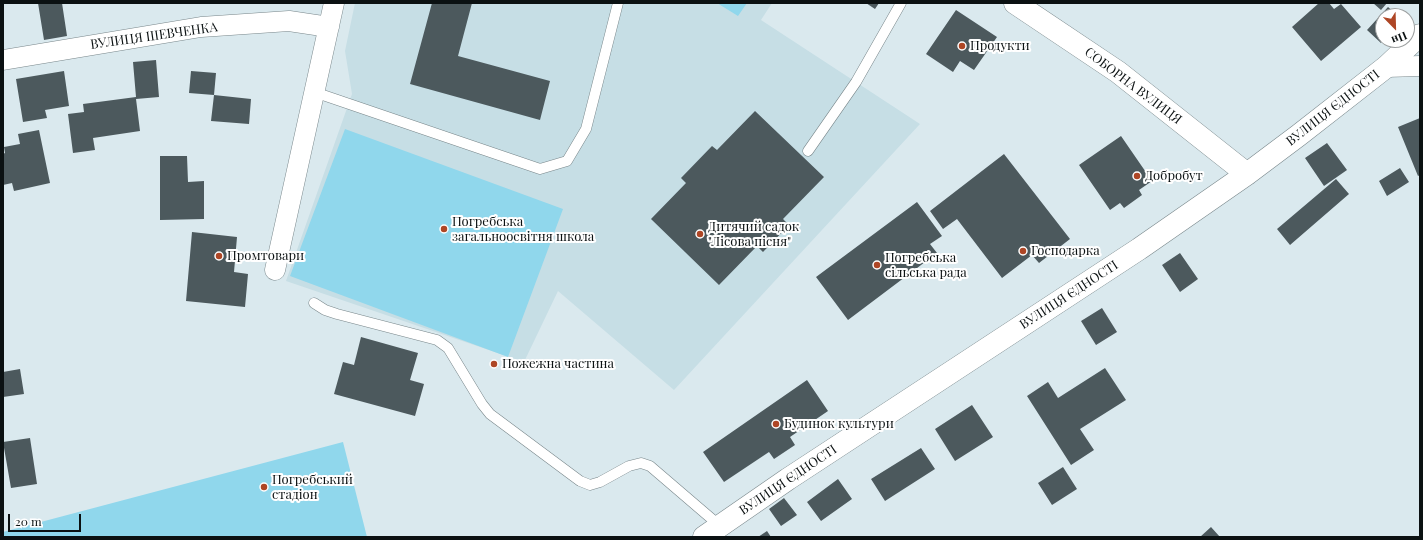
<!DOCTYPE html>
<html>
<head>
<meta charset="utf-8">
<style>
	body { margin:0 }
	#map { position:relative; width:1423px; height:540px; overflow:hidden; background:#dae9ee; font-family:"Playfair Display",serif }
	canvas { display:block }
	.frame { position:absolute; inset:0; border:4px solid #0b1112; pointer-events:none }
	.north { position:absolute; left:1375px; top:8px; width:40px; height:40px; box-sizing:border-box; background:#fff; border:1px solid #9da0a0; border-radius:50%; rotate:157deg; font-size:11px; font-weight:700; line-height:16px; text-align:center; color:#0b1112 }
	.north::after { content:''; display:block; margin:auto; width:14px; height:18px; background:#ae4625; clip-path:polygon(50% 0,100% 100%,50% 72%,0 100%) }
	.scale { position:absolute; left:8px; top:514px; width:73px; height:18px; box-sizing:border-box; border:2px solid #0b1112; border-top:0; padding-left:5px; font-size:12px; line-height:14px; white-space:nowrap; color:#0b1112; -webkit-text-stroke:3px #fff; paint-order:stroke }
</style>
</head>
<body>
<div id="map">
<canvas width="1423" height="540"></canvas>
<div class="frame"></div>
<div class="north">Пн</div>
<div class="scale">20 m</div>
</div>
<script>
const c = document.querySelector('canvas').getContext('2d');
c.lineJoin = 'round';
function paint(path, color) { c.fillStyle = color; c.fill(path, 'evenodd'); }
function trace(path, color, width, dash) { c.strokeStyle = color; c.lineWidth = width; c.lineCap = dash ? 'butt' : 'round'; c.setLineDash(dash || []); c.stroke(path); }
function write(font, color, halo, rows, align = 'center') {
  c.font = font + ' "Playfair Display",serif'; c.lineWidth = 4; c.setLineDash([]); c.textBaseline = 'middle'; c.strokeStyle = halo; c.fillStyle = color; for (const [text, x, y, turn = 0] of rows) {
    c.save(); c.translate(x, y); c.rotate((+turn || 0) * Math.PI / 180); c.textAlign = isNaN(turn) ? turn : align; if (halo) c.strokeText(text, 0, 0); c.fillText(text, 0, 0); c.restore();
  }
}
paint(new Path2D(`
	M 355,3 L 772,3 L 761,20 L 920,124 L 674,390 L 558,291 L 524,362 L 286,281 L 352,94 L 345,51 Z`), '#c6dee5');
paint(new Path2D(`
	M 717,3 L 747,3 L 738,16 Z
	M 345,129 L 563,209 L 508,357 L 290,276 Z
	M 343,442 L 367,537 L 3,537 L 3,532 Z`), '#90d7ec');
paint(new Path2D(`
	M 38,3 L 62,3 L 67,36 L 44,40 Z
	M 432,3 L 472,3 L 458,56 L 550,81 L 540,120 L 410,84 Z
	M 866,3 L 879,3 L 875,9 Z
	M 1319,3 L 1329,3 L 1334,9 L 1341,4 L 1361,27 L 1321,61 L 1292,27 Z
	M 1373,3 L 1387,3 L 1381,10 Z
	M 1388,7 L 1398,16 L 1383,16 L 1383,40 L 1381,43 L 1367,30 Z
	M 956,10 L 997,37 L 974,70 L 960,61 L 953,72 L 926,54 Z
	M 156,60 L 159,97 L 136,99 L 140,131 L 93,138 L 95,150 L 73,153 L 68,114 L 84,112 L 83,104 L 136,97 L 133,62 Z
	M 64,71 L 69,106 L 45,110 L 47,118 L 23,122 L 16,79 Z
	M 191,71 L 216,73 L 214,95 L 189,93 Z
	M 214,95 L 251,99 L 249,124 L 211,121 Z
	M 755,111 L 824,177 L 783,219 L 789,225 L 763,252 L 757,246 L 719,285 L 651,219 L 686,183 L 681,178 L 712,146 L 717,150 Z
	M 1420,118 L 1420,175 L 1418,176 L 1398,127 Z
	M 39,130 L 50,183 L 14,191 L 12,183 L 3,185 L 3,154 L 5,153 L 4,147 L 20,144 L 18,134 Z
	M 1121,136 L 1152,181 L 1139,190 L 1142,195 L 1124,208 L 1120,203 L 1110,210 L 1079,165 Z
	M 1327,143 L 1347,170 L 1324,186 L 1305,158 Z
	M 1004,154 L 1070,239 L 1039,263 L 1032,255 L 1002,278 L 957,219 L 943,229 L 930,211 Z
	M 160,156 L 187,156 L 188,182 L 204,181 L 204,219 L 160,220 Z
	M 1400,168 L 1409,182 L 1387,196 L 1379,181 Z
	M 1336,179 L 1349,194 L 1290,245 L 1277,229 Z
	M 917,202 L 942,236 L 930,244 L 937,253 L 848,320 L 816,277 Z
	M 192,232 L 237,237 L 234,272 L 248,274 L 245,307 L 186,301 Z
	M 1180,253 L 1198,279 L 1180,292 L 1162,265 Z
	M 1102,308 L 1117,332 L 1096,345 L 1081,321 Z
	M 361,337 L 418,353 L 410,380 L 424,384 L 415,416 L 334,394 L 343,362 L 354,365 Z
	M 1105,368 L 1126,400 L 1080,429 L 1094,450 L 1071,465 L 1027,396 L 1048,382 L 1058,398 Z
	M 20,369 L 24,394 L 3,397 L 3,372 Z
	M 807,380 L 828,411 L 790,437 L 795,445 L 774,459 L 769,452 L 724,482 L 703,452 Z
	M 972,405 L 993,437 L 955,461 L 935,429 Z
	M 30,438 L 37,484 L 11,488 L 3,442 Z
	M 921,448 L 935,469 L 885,501 L 871,479 Z
	M 1063,467 L 1077,489 L 1052,505 L 1038,483 Z
	M 838,479 L 852,499 L 821,521 L 807,502 Z
	M 784,498 L 797,515 L 781,526 L 769,509 Z
	M 1211,527 L 1220,537 L 1200,537 Z
	M 767,531 L 771,537 L 758,537 Z`), '#4c595d');
const lane = new Path2D(`
	M 314,92 L 540,169 L 567,161 L 586,129 L 618,3
	M 808,151 L 856,82 L 901,3
	M 314,303 L 325,310 L 337,314 L 437,340 L 448,348 L 482,404 L 490,414 L 580,481 L 590,485 L 600,482 L 629,466 L 641,463 L 650,466 L 720,526`);
const street = new Path2D(`
	M 3,60 L 201,27 L 289,21 L 329,27
	M 1386,67 L 1420,66
	M 275,270 L 334,3`);
const secondary = new Path2D(`
	M 1015,3 L 1118,72 L 1247,174
	M 704,537 L 788,479 L 1139,249 L 1247,174 L 1299,135 L 1386,67 L 1420,35`);
trace(lane, '#78868a', 11);
trace(street, '#78868a', 21);
trace(secondary, '#78868a', 23);
trace(lane, '#fff', 10);
trace(street, '#fff', 20);
trace(secondary, '#fff', 22);
for (const [x, y, r, color] of [
	[962,46,4,"#ae4625"],
	[1137,176,4,"#ae4625"],
	[444,229,4,"#ae4625"],
	[700,234,4,"#ae4625"],
	[1023,251,4,"#ae4625"],
	[219,256,4,"#ae4625"],
	[877,265,4,"#ae4625"],
	[494,364,4,"#ae4625"],
	[776,424,4,"#ae4625"],
	[264,487,4,"#ae4625"]
]) { const dot = new Path2D(); dot.arc(x, y, r, 0, 2 * Math.PI); c.fillStyle = color; c.fill(dot); trace(dot, '#fff', 1.5); }
write('13px', '#0b1112', '#fff', [
	["ВУЛИЦЯ ШЕВЧЕНКА",154,36,-8],
	["СОБОРНА ВУЛИЦЯ",1133,86,37],
	["ВУЛИЦЯ ЄДНОСТІ",1333,108,-38],
	["ВУЛИЦЯ ЄДНОСТІ",1069,295,-33],
	["ВУЛИЦЯ ЄДНОСТІ",788,480,-34]
]);
write('13px', '#0b1112', '#fff', [
	["Продукти",970,46],
	["Добробут",1145,176],
	["Погребська",452,222],
	["загальноосвітня школа",452,237],
	["Дитячий садок",708,227],
	["\"Лісова пісня\"",708,242],
	["Господарка",1031,251],
	["Промтовари",227,256],
	["Погребська",885,258],
	["сільська рада",885,273],
	["Пожежна частина",502,364],
	["Будинок культури",784,424],
	["Погребський",272,480],
	["стадіон",272,495]
], 'left');
</script>
</body>
</html>
